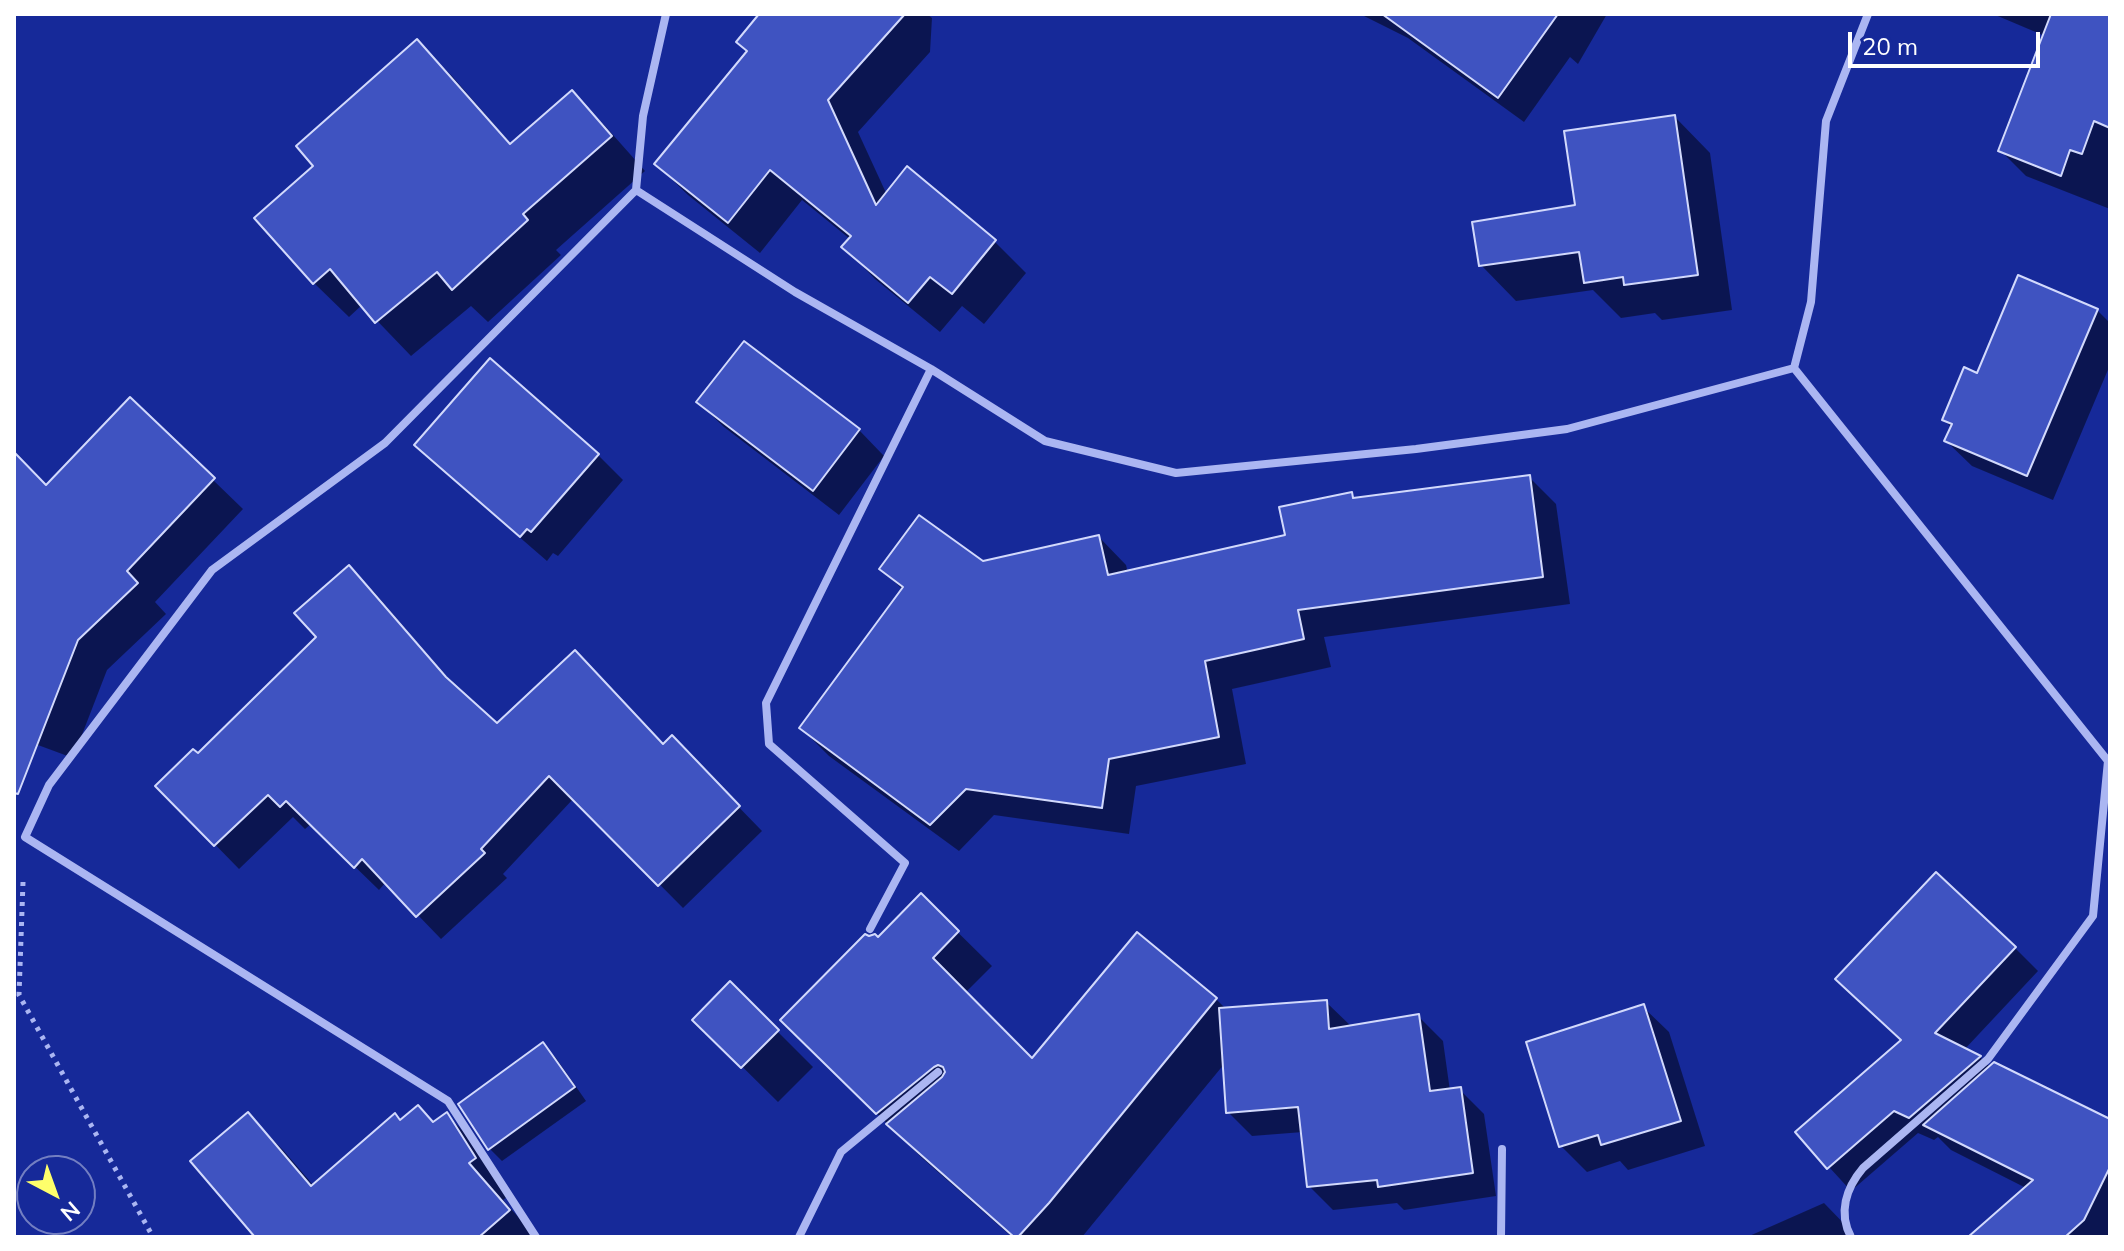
<!DOCTYPE html>
<html>
<head>
<meta charset="utf-8">
<style>
	body { margin:0 }
	#map { position:relative; width:2124px; height:1251px; overflow:hidden; background:#162999; font-family:Mulish,sans-serif }
	canvas { display:block }
	.frame { position:absolute; inset:0; border:16px solid #fff; pointer-events:none }
	.north { position:absolute; left:16px; top:1155px; width:80px; height:80px; box-sizing:border-box; background:#162999; border:2px solid #737fc2; border-radius:50%; rotate:139deg; font-size:22px; font-weight:700; line-height:32px; text-align:center; color:#fff }
	.north::after { content:''; display:block; margin:auto; width:28px; height:36px; background:#feff6b; clip-path:polygon(50% 0,100% 100%,50% 72%,0 100%) }
	.scale { position:absolute; left:1848px; top:32px; width:192px; height:36px; box-sizing:border-box; border:4px solid #fff; border-top:0; padding-left:10px; font-size:24px; line-height:28px; white-space:nowrap; color:#fff; -webkit-text-stroke:6px #162999; paint-order:stroke }
</style>
</head>
<body>
<div id="map">
<canvas width="2124" height="1251"></canvas>
<div class="frame"></div>
<div class="north">N</div>
<div class="scale">20 m</div>
</div>
<script>
const c = document.querySelector('canvas').getContext('2d');
c.lineJoin = 'round';
function paint(path, color) { c.fillStyle = color; c.fill(path, 'evenodd'); }
function trace(path, color, width, dash) { c.strokeStyle = color; c.lineWidth = width; c.lineCap = dash ? 'butt' : 'round'; c.setLineDash(dash || []); c.stroke(path); }
paint(new Path2D(`
	M 762,14 L 927,14 L 932,18 L 930,52 L 858,132 L 887,195 L 995,242 L 1026,273 L 984,324 L 962,306 L 940,332 L 875,279 L 844,247 L 850,239 L 802,200 L 760,253 L 688,195 L 656,164 L 749,52 Z
	M 1360,14 L 1607,14 L 1578,64 L 1570,57 L 1524,122 L 1408,38 Z
	M 1993,14 L 2110,14 L 2110,209 L 2026,176 L 2000,150 L 2045,36 Z
	M 417,42 L 452,76 L 512,145 L 572,92 L 606,127 L 645,171 L 556,250 L 561,255 L 488,322 L 471,306 L 411,356 L 362,305 L 349,317 L 314,283 L 316,166 Z
	M 1675,117 L 1710,153 L 1732,310 L 1662,320 L 1655,313 L 1621,318 L 1593,290 L 1516,301 L 1481,265 L 1577,206 Z
	M 2097,310 L 2110,323 L 2110,365 L 2053,500 L 1972,466 L 1946,441 L 1952,428 L 1944,420 L 1978,376 Z
	M 698,402 L 859,430 L 884,456 L 839,515 L 724,427 Z
	M 417,445 L 598,455 L 623,480 L 558,556 L 553,553 L 547,561 L 442,470 Z
	M 14,454 L 46,487 L 213,480 L 243,509 L 155,602 L 166,614 L 107,670 L 73,758 L 19,738 L 14,733 Z
	M 1529,477 L 1556,504 L 1570,604 L 1324,637 L 1331,667 L 1232,689 L 1246,764 L 1136,786 L 1129,834 L 994,815 L 959,851 L 829,756 L 801,728 L 903,590 L 882,569 L 983,563 L 1099,537 L 1126,565 L 1128,573 L 1287,536 L 1351,495 L 1356,499 Z
	M 349,567 L 373,591 L 460,692 L 497,725 L 664,746 L 695,762 L 762,831 L 683,908 L 574,798 L 503,874 L 507,878 L 441,939 L 386,882 L 379,890 L 311,824 L 305,829 L 293,817 L 239,869 L 158,786 L 198,756 L 318,637 Z
	M 921,896 L 992,966 L 965,993 L 1033,1061 L 1216,999 L 1226,1009 L 1326,1002 L 1352,1027 L 1419,1017 L 1443,1041 L 1450,1091 L 1460,1090 L 1484,1114 L 1496,1196 L 1404,1210 L 1397,1203 L 1333,1210 L 1309,1186 L 1303,1132 L 1252,1136 L 1228,1112 L 1225,1063 L 1082,1237 L 1012,1237 L 922,1158 L 782,1020 L 878,940 Z
	M 2015,948 L 2038,971 L 1964,1050 L 1980,1057 L 1991,1068 L 2110,1121 L 2110,1237 L 1984,1237 L 2026,1188 L 1951,1150 L 1938,1137 L 1934,1140 L 1918,1133 L 1851,1191 L 1797,1132 Z
	M 730,984 L 813,1067 L 778,1102 L 695,1020 Z
	M 1643,1007 L 1669,1032 L 1705,1146 L 1628,1170 L 1620,1161 L 1587,1172 L 1561,1146 Z
	M 543,1045 L 556,1058 L 586,1101 L 502,1161 L 489,1148 Z
	M 248,1115 L 283,1150 L 314,1186 L 401,1122 L 434,1124 L 447,1115 L 482,1150 L 511,1194 L 503,1200 L 536,1237 L 257,1237 Z
	M 1824,1203 L 1857,1237 L 1747,1237 Z`), '#0007');
const building = new Path2D(`
	M 759,14 L 905,14 L 828,100 L 876,205 L 907,166 L 996,240 L 952,294 L 930,277 L 908,303 L 841,247 L 851,236 L 770,170 L 728,223 L 654,164 L 747,51 L 736,42 Z
	M 1382,14 L 1558,14 L 1498,98 Z
	M 2051,14 L 2110,14 L 2110,128 L 2094,121 L 2082,154 L 2070,150 L 2061,176 L 1998,151 Z
	M 417,39 L 510,144 L 572,90 L 612,136 L 523,214 L 528,220 L 452,290 L 437,272 L 375,323 L 330,269 L 313,284 L 254,218 L 313,166 L 296,146 Z
	M 1675,115 L 1698,275 L 1624,285 L 1623,277 L 1584,283 L 1579,252 L 1479,266 L 1472,222 L 1575,205 L 1564,131 Z
	M 2018,275 L 2098,309 L 2027,476 L 1944,441 L 1952,424 L 1942,420 L 1964,367 L 1977,373 Z
	M 744,341 L 860,429 L 813,491 L 696,402 Z
	M 490,358 L 599,454 L 531,532 L 527,529 L 520,537 L 414,445 Z
	M 130,397 L 215,478 L 127,571 L 138,583 L 78,640 L 18,794 L 14,793 L 14,452 L 46,485 Z
	M 1530,475 L 1543,577 L 1298,610 L 1304,639 L 1205,661 L 1219,737 L 1109,759 L 1102,808 L 966,789 L 930,825 L 799,728 L 903,587 L 879,569 L 919,515 L 983,561 L 1099,535 L 1108,575 L 1285,535 L 1279,507 L 1352,492 L 1353,498 Z
	M 349,565 L 446,677 L 497,723 L 575,650 L 663,744 L 672,735 L 740,806 L 658,886 L 549,776 L 481,849 L 485,853 L 416,917 L 362,859 L 354,868 L 286,801 L 280,807 L 268,795 L 214,846 L 155,786 L 193,749 L 198,753 L 316,637 L 294,613 Z
	M 1936,872 L 2016,947 L 1935,1033 L 1981,1056 L 1909,1118 L 1894,1111 L 1827,1169 L 1795,1132 L 1901,1040 L 1835,979 Z
	M 921,893 L 959,931 L 933,958 L 1032,1058 L 1137,932 L 1217,998 L 1049,1203 L 1018,1237 L 1014,1237 L 886,1124 L 942,1077 L 945,1072 L 943,1067 L 938,1065 L 934,1067 L 876,1114 L 780,1020 L 865,934 L 869,936 L 875,934 L 878,937 Z
	M 730,981 L 779,1030 L 741,1068 L 692,1020 Z
	M 1327,1000 L 1329,1029 L 1419,1014 L 1430,1091 L 1461,1087 L 1473,1173 L 1378,1187 L 1377,1180 L 1307,1187 L 1298,1107 L 1226,1113 L 1219,1008 Z
	M 1644,1004 L 1681,1121 L 1601,1145 L 1598,1135 L 1559,1147 L 1526,1042 Z
	M 543,1042 L 575,1087 L 488,1150 L 458,1104 Z
	M 1994,1062 L 2110,1119 L 2110,1167 L 2084,1220 L 2065,1237 L 1968,1237 L 2033,1180 L 1923,1125 Z
	M 418,1105 L 433,1122 L 447,1112 L 476,1158 L 469,1163 L 510,1210 L 479,1237 L 253,1237 L 254,1236 L 190,1161 L 248,1112 L 311,1186 L 395,1113 L 400,1120 Z`);
paint(building, '#3f53c1');
trace(building, '#d2d9fc', 2);
trace(new Path2D(`
	M 23,882 L 19,995 L 153,1237`), '#abb6f2', 5, [4, 6]);
trace(new Path2D(`
	M 636,190 L 795,292 L 931,369 L 1045,441 L 1176,473 L 1416,449 L 1567,429 L 1794,368
	M 1794,368 L 2108,761 L 2093,916 L 1988,1059 L 1863,1168 C 1846,1188 1838,1213 1851,1237
	M 1794,368 L 1811,302 L 1826,121 L 1868,14
	M 870,929 L 905,863 L 769,744 L 766,703 L 931,369
	M 536,1237 L 448,1101 L 25,837 L 49,785 L 212,570 L 385,443 L 636,190 L 643,116 L 666,14
	M 799,1237 L 841,1152 L 938,1072
	M 1501,1237 L 1502,1149`), '#abb6f2', 8);
</script>
</body>
</html>
